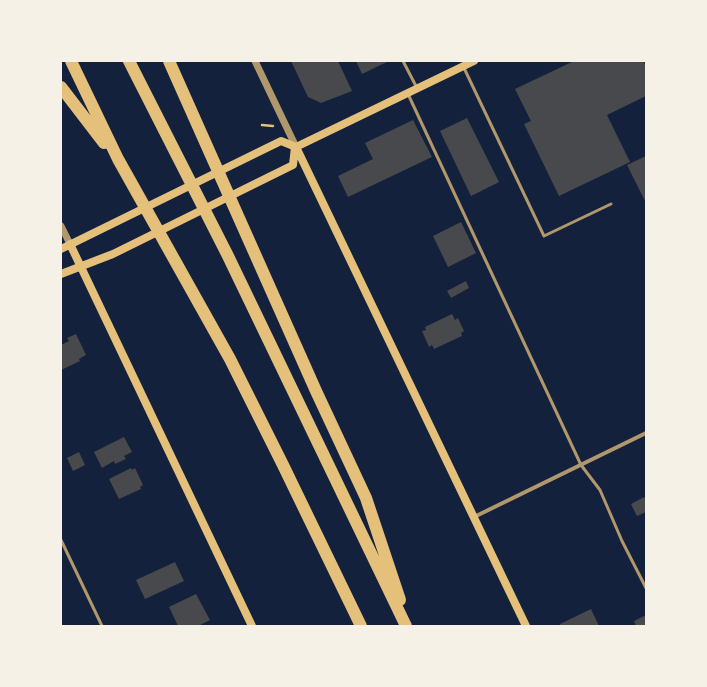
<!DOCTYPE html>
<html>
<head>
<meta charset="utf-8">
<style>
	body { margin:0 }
	#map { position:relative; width:707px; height:687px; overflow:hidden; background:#14213d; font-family:"Archivo Narrow",sans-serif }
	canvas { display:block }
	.frame { position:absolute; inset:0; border:62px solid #f6f1e7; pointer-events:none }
</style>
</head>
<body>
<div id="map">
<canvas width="707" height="687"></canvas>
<div class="frame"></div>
</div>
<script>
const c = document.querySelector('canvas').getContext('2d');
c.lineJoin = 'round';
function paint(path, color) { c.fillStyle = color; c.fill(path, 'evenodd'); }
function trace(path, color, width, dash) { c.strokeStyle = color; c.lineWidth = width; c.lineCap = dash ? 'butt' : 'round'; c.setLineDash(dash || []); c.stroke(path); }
paint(new Path2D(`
	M 291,61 L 338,61 L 352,91 L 321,103 L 308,97 Z
	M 356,61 L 389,61 L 362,74 Z
	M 574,61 L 643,61 L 646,66 L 646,96 L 607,115 L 630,162 L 559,196 L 524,124 L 531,121 L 515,89 Z
	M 467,118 L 499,182 L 471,196 L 440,131 Z
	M 413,120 L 432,157 L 348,197 L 338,176 L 373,159 L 365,143 Z
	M 646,156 L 646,203 L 627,165 Z
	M 461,222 L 476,253 L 448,267 L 433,236 Z
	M 466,281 L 469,288 L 451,298 L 447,291 Z
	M 452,314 L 455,320 L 458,318 L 464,331 L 461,333 L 462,336 L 434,349 L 432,345 L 429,347 L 422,331 L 426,330 L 425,327 Z
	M 76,334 L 86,355 L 79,359 L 80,361 L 61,370 L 61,345 L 69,341 L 67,338 Z
	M 124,437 L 132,452 L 124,456 L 126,459 L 115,464 L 114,461 L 102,468 L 94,452 Z
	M 79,452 L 85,465 L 73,471 L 67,458 Z
	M 131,468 L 132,470 L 135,468 L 143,485 L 140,487 L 141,489 L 119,499 L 109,479 Z
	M 644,497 L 646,500 L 646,512 L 637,516 L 631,504 Z
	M 175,562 L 184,581 L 145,599 L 136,580 Z
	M 196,594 L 210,620 L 198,626 L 178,626 L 169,607 Z
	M 591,609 L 599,626 L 561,626 L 560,624 Z
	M 646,615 L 646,626 L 636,626 L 634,621 Z`), '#48494c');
trace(new Path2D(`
	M 262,125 L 273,126`), '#e5c07b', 2.5);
trace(new Path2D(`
	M 403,61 L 417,88
	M 464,68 L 544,236 L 611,204
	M 408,94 L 581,465 L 600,490 L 622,541 L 646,588
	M 61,540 L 102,626`), '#b1986c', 3);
trace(new Path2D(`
	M 474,517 L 646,433`), '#b1986c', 4);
trace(new Path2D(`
	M 255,61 L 296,147
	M 61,226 L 70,244`), '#b1986c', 7);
trace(new Path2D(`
	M 296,147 L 526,626
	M 296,147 L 474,61
	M 70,244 L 252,626
	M 61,249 L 281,141 L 296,147
	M 61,274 L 113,254 L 293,165 L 295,147`), '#e5c07b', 8);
trace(new Path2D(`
	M 71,61 L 118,159 L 230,359 L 283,465 L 361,626
	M 129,61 L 228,256 L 406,626
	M 169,61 L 316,391 L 366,498 L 400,600
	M 61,87 L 104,143`), '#e5c07b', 12);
</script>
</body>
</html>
